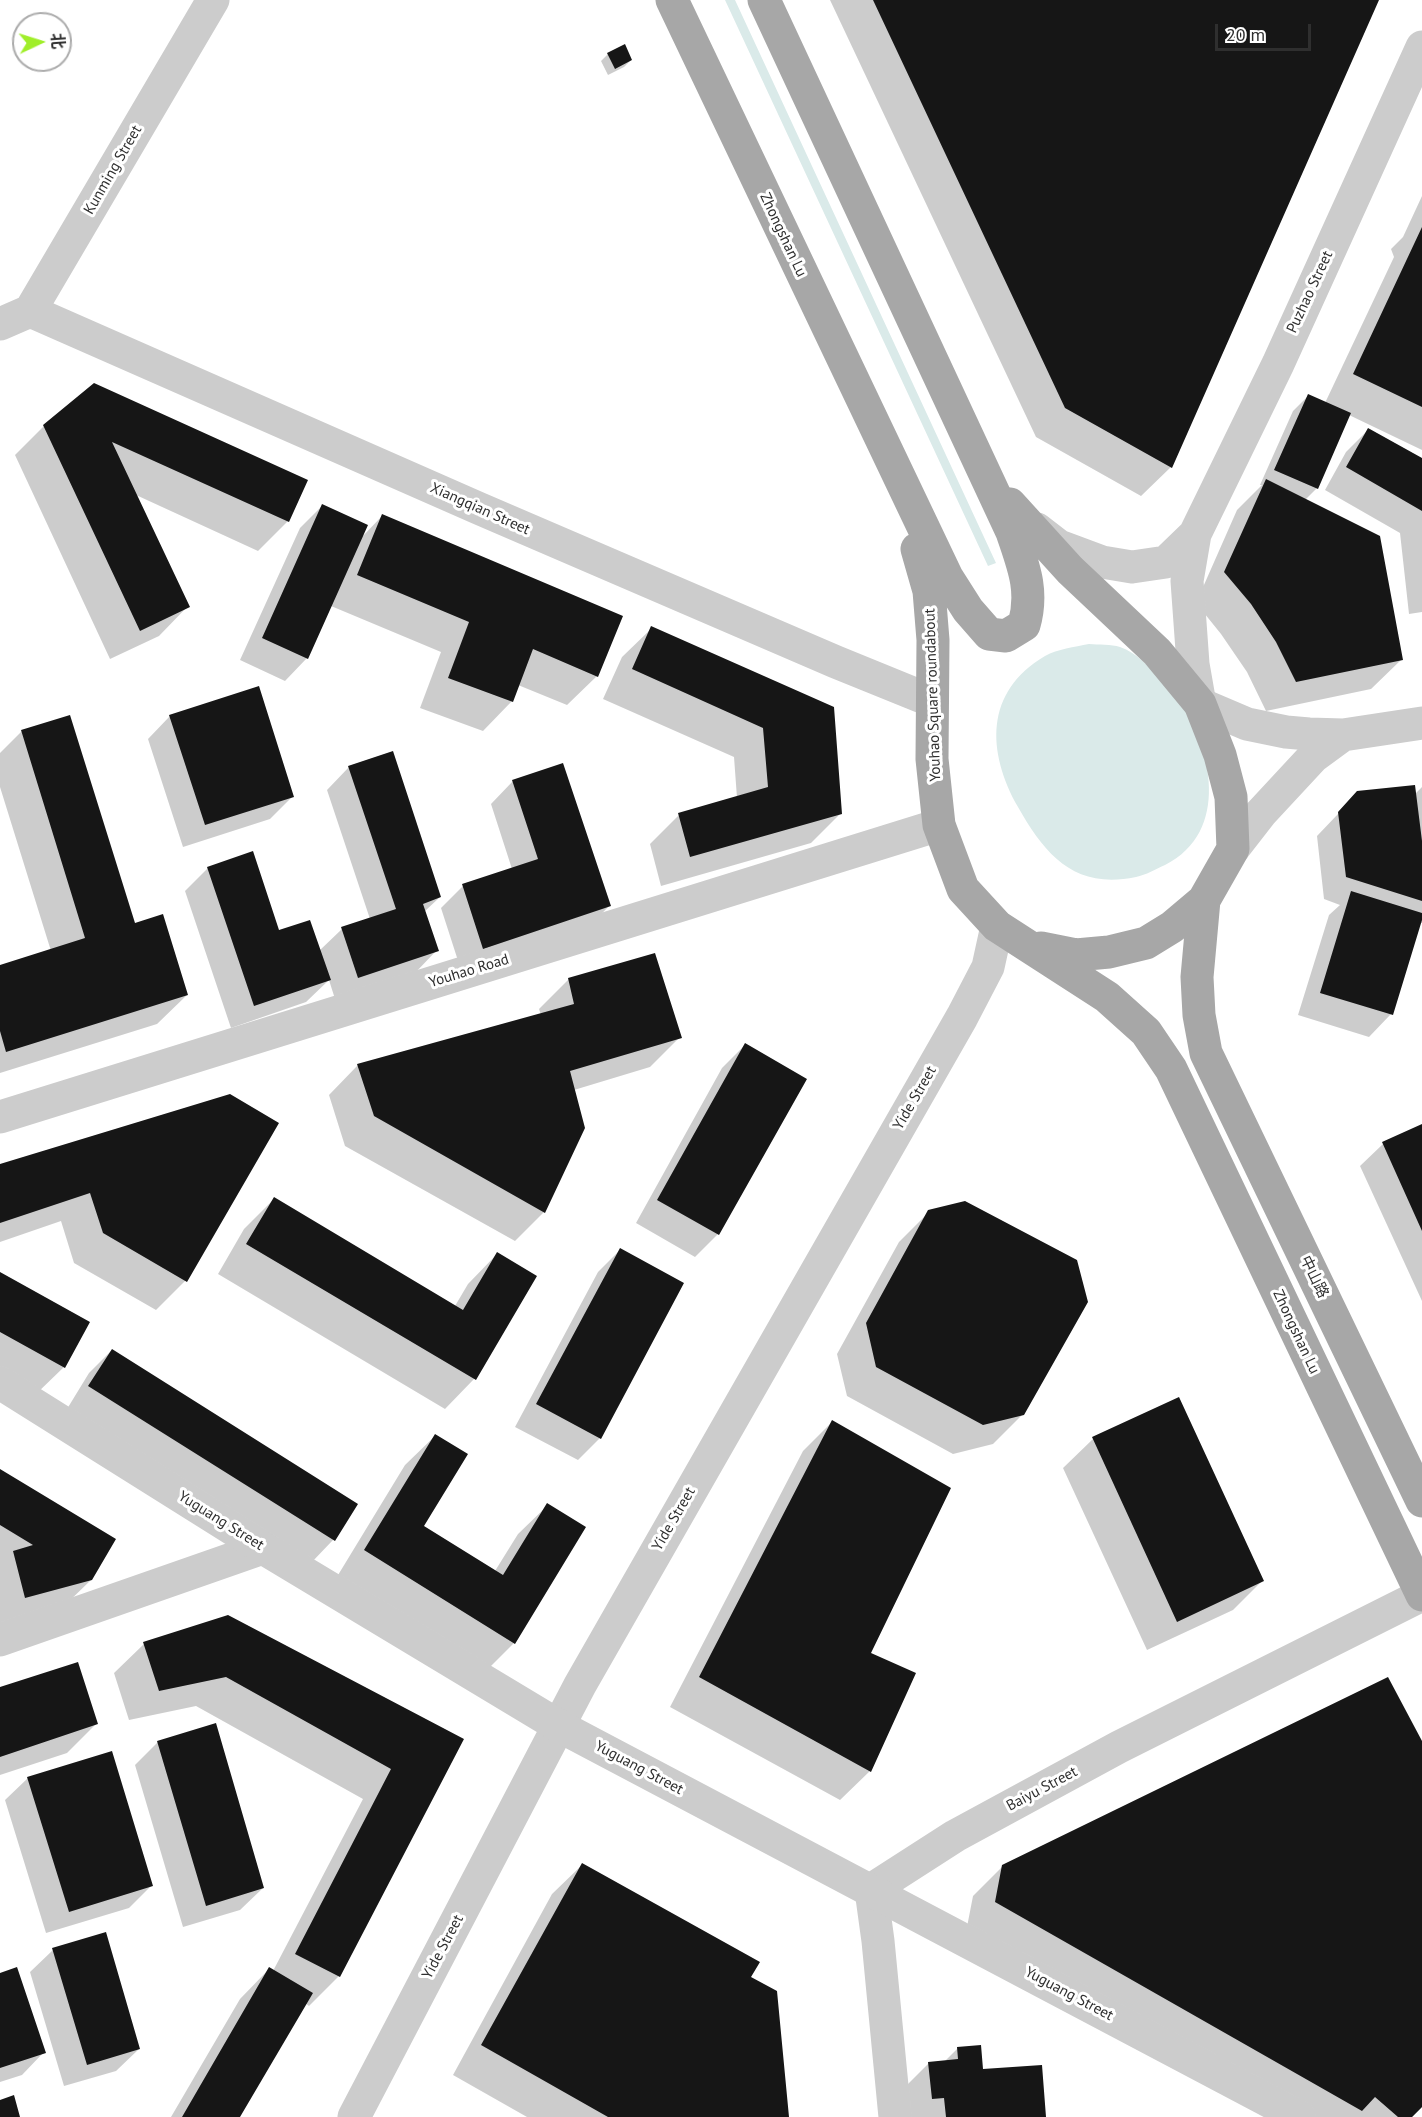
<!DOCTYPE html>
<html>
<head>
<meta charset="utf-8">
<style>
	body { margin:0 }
	#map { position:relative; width:1422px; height:2117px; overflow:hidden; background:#fff; font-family:"PT Sans","Noto Sans SC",sans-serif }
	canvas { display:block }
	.north { position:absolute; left:12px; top:12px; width:60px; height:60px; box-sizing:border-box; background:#fff; border:2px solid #acacac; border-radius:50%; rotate:86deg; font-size:16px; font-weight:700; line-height:24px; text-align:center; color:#2f2f2f }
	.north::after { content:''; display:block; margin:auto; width:21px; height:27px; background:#a0ee2a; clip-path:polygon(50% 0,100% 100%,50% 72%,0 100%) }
	.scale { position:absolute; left:1215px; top:24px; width:96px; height:27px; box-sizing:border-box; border:3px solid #2f2f2f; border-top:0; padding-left:8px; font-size:18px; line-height:21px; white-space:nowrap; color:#2f2f2f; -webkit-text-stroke:4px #fff; paint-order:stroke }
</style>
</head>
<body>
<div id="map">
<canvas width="1422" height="2117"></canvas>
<div class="north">北</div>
<div class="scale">20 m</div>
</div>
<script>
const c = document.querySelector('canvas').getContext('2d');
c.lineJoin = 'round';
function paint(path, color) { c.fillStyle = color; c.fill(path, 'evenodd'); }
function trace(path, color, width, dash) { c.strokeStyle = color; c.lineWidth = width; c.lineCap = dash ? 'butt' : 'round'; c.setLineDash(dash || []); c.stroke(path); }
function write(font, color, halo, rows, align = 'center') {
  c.font = font + ' "PT Sans","Noto Sans SC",sans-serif'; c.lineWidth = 6; c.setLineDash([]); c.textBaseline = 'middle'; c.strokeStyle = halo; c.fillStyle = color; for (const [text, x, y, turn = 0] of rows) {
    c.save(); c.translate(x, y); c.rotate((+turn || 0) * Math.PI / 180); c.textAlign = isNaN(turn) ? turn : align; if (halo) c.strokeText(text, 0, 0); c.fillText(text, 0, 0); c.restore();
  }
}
paint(new Path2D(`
	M 725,0 L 735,0 L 996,563 L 988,566 Z
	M 1089,644 C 1099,645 1111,644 1120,647 C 1137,653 1148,666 1159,678 C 1165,684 1173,690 1178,698 C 1212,747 1231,832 1165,865 C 1156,869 1146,875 1136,877 C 1075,890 1045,855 1018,807 C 987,752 984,692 1045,656 C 1058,649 1074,647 1089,644 Z`), '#daeae9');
paint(new Path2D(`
	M 830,0 L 1377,0 L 1171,467 L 1141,496 L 1036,437 Z
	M 608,54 L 631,60 L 624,67 L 608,75 L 601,61 Z
	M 1422,196 L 1422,450 L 1349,415 L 1317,488 L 1305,500 L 1401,660 L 1371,689 L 1266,711 L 1247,672 L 1221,634 L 1196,603 L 1237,510 L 1262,485 L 1260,485 L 1293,411 L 1308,396 L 1325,403 L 1394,257 L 1391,249 L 1403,237 Z
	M 94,385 L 288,521 L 258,551 L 136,495 L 188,606 L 159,636 L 110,659 L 15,455 L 44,426 Z
	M 1368,430 L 1422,460 L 1422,612 L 1409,614 L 1400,533 L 1325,490 L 1346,452 Z
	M 322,506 L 362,537 L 382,516 L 597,676 L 567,705 L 518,685 L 512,701 L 483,731 L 420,708 L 441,652 L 331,606 L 307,658 L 285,681 L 240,660 L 300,528 Z
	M 652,628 L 832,708 L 840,814 L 811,843 L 661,886 L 650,844 L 679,815 L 737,798 L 734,757 L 603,699 L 622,657 Z
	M 170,716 L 293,796 L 270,819 L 183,847 L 148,739 Z
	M 22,731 L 134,924 L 187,995 L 157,1024 L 0,1073 L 0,966 L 51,951 L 0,787 L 0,753 Z
	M 349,767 L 440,897 L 424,912 L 437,950 L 415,973 L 335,999 L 329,980 L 306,1002 L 231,1028 L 185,891 L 208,868 L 278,932 L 319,951 L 342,929 L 370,919 L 327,790 Z
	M 513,781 L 609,906 L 587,929 L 461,970 L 441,908 L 463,886 L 512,869 L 491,804 Z
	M 1422,787 L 1422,923 L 1420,923 L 1391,1014 L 1369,1037 L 1298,1015 L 1329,915 L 1340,905 L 1324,899 L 1317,836 L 1358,793 L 1415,794 Z
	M 569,979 L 680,1037 L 650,1067 L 574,1090 L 544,1212 L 515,1241 L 345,1146 L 329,1095 L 358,1065 L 541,1015 L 539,1009 Z
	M 745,1045 L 718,1234 L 695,1257 L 636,1223 L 722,1068 Z
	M 229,1096 L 185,1281 L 156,1310 L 74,1263 L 61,1221 L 0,1242 L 0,1166 Z
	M 1422,1126 L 1422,1301 L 1360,1166 L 1383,1144 Z
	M 274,1199 L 455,1306 L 468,1284 L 497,1254 L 535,1276 L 474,1379 L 445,1409 L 218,1274 L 244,1229 Z
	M 929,1212 L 1023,1414 L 993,1444 L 953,1454 L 847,1396 L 837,1354 L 899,1242 Z
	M 620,1250 L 600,1438 L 578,1460 L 515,1427 L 598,1272 Z
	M 0,1274 L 64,1367 L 34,1396 L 0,1377 Z
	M 112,1350 L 356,1505 L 333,1540 L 311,1563 L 67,1409 L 89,1373 Z
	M 1179,1399 L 1262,1581 L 1233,1610 L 1147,1650 L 1063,1468 L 1093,1439 Z
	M 832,1422 L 869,1654 L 870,1771 L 840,1800 L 670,1707 L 803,1451 Z
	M 435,1436 L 422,1526 L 495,1571 L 518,1534 L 548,1505 L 514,1643 L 485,1672 L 335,1580 L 405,1465 Z
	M 0,1471 L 91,1580 L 61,1609 L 0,1626 Z
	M 144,1644 L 462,1740 L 339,1976 L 309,2006 L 305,2003 L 238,2117 L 171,2117 L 240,1999 L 269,1969 L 273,1971 L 363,1799 L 196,1706 L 129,1720 L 114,1673 Z
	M 0,1689 L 97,1723 L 67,1753 L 0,1775 Z
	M 158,1742 L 263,1888 L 240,1910 L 183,1927 L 135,1765 Z
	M 1422,1745 L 1422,2107 L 1412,2117 L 1292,2117 L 966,1932 L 973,1896 L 1003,1866 Z
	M 28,1778 L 151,1886 L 129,1908 L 46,1933 L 5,1800 Z
	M 582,1865 L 749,1978 L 787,2117 L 527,2117 L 453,2075 L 552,1894 Z
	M 53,1950 L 139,2049 L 116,2071 L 64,2086 L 30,1972 Z
	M 0,1975 L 44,2052 L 22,2075 L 0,2082 Z
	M 958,2048 L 982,2071 L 1044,2117 L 902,2117 L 899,2093 L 929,2063 L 944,2062 Z`), '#0003');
paint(new Path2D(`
	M 873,0 L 1379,0 L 1172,468 L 1065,408 Z
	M 625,44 L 632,60 L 615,69 L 607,53 Z
	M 1422,227 L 1422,407 L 1353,374 Z
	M 94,383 L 308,480 L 289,522 L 112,442 L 190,607 L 140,631 L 43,425 Z
	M 1308,394 L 1351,413 L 1318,489 L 1274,470 Z
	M 1368,428 L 1422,458 L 1422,511 L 1346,467 Z
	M 1266,479 L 1380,536 L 1403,660 L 1296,682 L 1276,642 L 1251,604 L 1224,572 Z
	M 322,504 L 368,525 L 308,659 L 262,638 Z
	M 382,514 L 623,616 L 598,677 L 533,649 L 513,702 L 448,678 L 469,622 L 357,575 Z
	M 651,626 L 834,707 L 842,814 L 690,857 L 678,813 L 768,787 L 763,728 L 632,669 Z
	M 259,686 L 294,797 L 205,825 L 169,715 Z
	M 70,715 L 135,923 L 163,914 L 188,995 L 6,1052 L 0,1031 L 0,965 L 85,938 L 21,730 Z
	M 393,751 L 441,897 L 423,904 L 439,951 L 358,978 L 341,927 L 396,909 L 348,766 Z
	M 563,763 L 611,906 L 483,949 L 462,884 L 538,859 L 512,780 Z
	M 1415,785 L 1422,841 L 1422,901 L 1346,877 L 1338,812 L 1357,791 Z
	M 253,851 L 279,930 L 310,920 L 331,980 L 254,1006 L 207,867 Z
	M 1351,891 L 1422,913 L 1422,920 L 1393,1015 L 1320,993 Z
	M 655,953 L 682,1038 L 570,1071 L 585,1128 L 545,1213 L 374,1116 L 357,1064 L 574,1004 L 568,978 Z
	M 745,1043 L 807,1079 L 719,1235 L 657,1200 Z
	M 230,1094 L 279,1123 L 187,1282 L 103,1233 L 90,1193 L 0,1223 L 0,1164 Z
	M 1422,1124 L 1422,1231 L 1382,1142 Z
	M 274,1197 L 463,1310 L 497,1252 L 537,1276 L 476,1380 L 246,1244 Z
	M 965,1201 L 1077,1260 L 1088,1302 L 1024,1415 L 983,1425 L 876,1367 L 866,1323 L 928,1210 Z
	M 620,1248 L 684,1283 L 601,1439 L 536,1404 Z
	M 0,1272 L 90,1322 L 65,1368 L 0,1332 Z
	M 112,1349 L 358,1504 L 335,1541 L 88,1386 Z
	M 1179,1397 L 1264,1581 L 1177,1622 L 1092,1437 Z
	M 832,1420 L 951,1488 L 871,1653 L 916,1673 L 871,1772 L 699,1677 Z
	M 435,1434 L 468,1454 L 424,1526 L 503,1575 L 547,1503 L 586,1527 L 515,1644 L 364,1550 Z
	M 0,1469 L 116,1539 L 92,1580 L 25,1598 L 13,1551 L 33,1545 L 0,1525 Z
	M 228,1615 L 464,1739 L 340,1977 L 295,1954 L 391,1769 L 226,1677 L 159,1691 L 143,1642 Z
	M 78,1662 L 98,1724 L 0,1757 L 0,1687 Z
	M 1388,1677 L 1422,1741 L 1422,2107 L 1412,2117 L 1398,2117 L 1375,2097 L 1362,2111 L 995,1902 L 1002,1865 Z
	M 216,1723 L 264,1888 L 206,1906 L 157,1741 Z
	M 112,1751 L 153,1886 L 69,1912 L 27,1777 Z
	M 582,1863 L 760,1962 L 751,1977 L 777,1991 L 789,2117 L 608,2117 L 481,2045 Z
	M 106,1932 L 140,2049 L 87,2065 L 52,1948 Z
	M 17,1967 L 46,2053 L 0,2068 L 0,1973 Z
	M 269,1967 L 313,1993 L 240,2117 L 182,2117 Z
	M 981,2045 L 983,2069 L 1042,2065 L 1046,2117 L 946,2117 L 944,2098 L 932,2099 L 928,2062 L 958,2059 L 957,2047 Z
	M 14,2095 L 20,2117 L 0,2117 L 0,2100 Z`), '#161616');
trace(new Path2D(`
	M 1037,529 L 1059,546 L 1102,562 L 1132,567 L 1166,562 L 1195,534
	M 1200,704 L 1193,664 L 1187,581 L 1195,534 L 1278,364 L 1422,47
	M 0,1640 L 263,1548
	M 354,2117 L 580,1685 L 962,1017 L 988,967 L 997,926
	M 895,2117 L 878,1941 L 871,1890 L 955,1836 L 1119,1747 L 1422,1595`), '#ccc', 33);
trace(new Path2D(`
	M 30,311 L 478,508 L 836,662 L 932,701
	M 0,324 L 30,311 L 213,0
	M 1200,704 L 1247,724 L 1286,732 L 1309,734 L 1343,735 L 1422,723
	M 1233,849 L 1261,813 L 1313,757 L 1343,735
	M 0,1117 L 939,825
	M 0,1383 L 263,1548 L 559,1726 L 1299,2117`), '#ccc', 33);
trace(new Path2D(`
	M 672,0 L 947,577 L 968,610 L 989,634 L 1006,636 L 1024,625 C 1034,590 1023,565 1012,532 L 764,0
	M 1010,504 L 1070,570 L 1157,652 L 1200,704 L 1220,755 L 1231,797 L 1233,849 L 1204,900 L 1172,927 L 1146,943 L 1109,952 L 1076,955 L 1041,948
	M 917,549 L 929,591 L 933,640 L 932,759 L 939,825 L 963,889 L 997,926 L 1107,997 L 1146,1032 L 1171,1069 L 1422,1595
	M 1204,900 L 1197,977 L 1199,1015 L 1206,1053 L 1422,1501`), '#a7a7a7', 33);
write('15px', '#2f2f2f', '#fff', [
	["Kunming Street",113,170,-60],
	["Zhongshan Lu",783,235,65],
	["Puzhao Street",1310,292,-65],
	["Xiangqian Street",480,509,24],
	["Youhao Square roundabout",933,695,-92],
	["Youhao Road",469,971,-17],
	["Yide Street",915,1098,-60],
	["中山路",1314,1277,64],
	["Zhongshan Lu",1296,1332,65],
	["Yide Street",674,1519,-60],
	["Yuguang Street",221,1521,32],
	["Yuguang Street",639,1768,28],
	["Baiyu Street",1042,1789,-28],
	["Yide Street",443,1947,-62],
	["Yuguang Street",1069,1994,28]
]);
</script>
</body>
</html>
